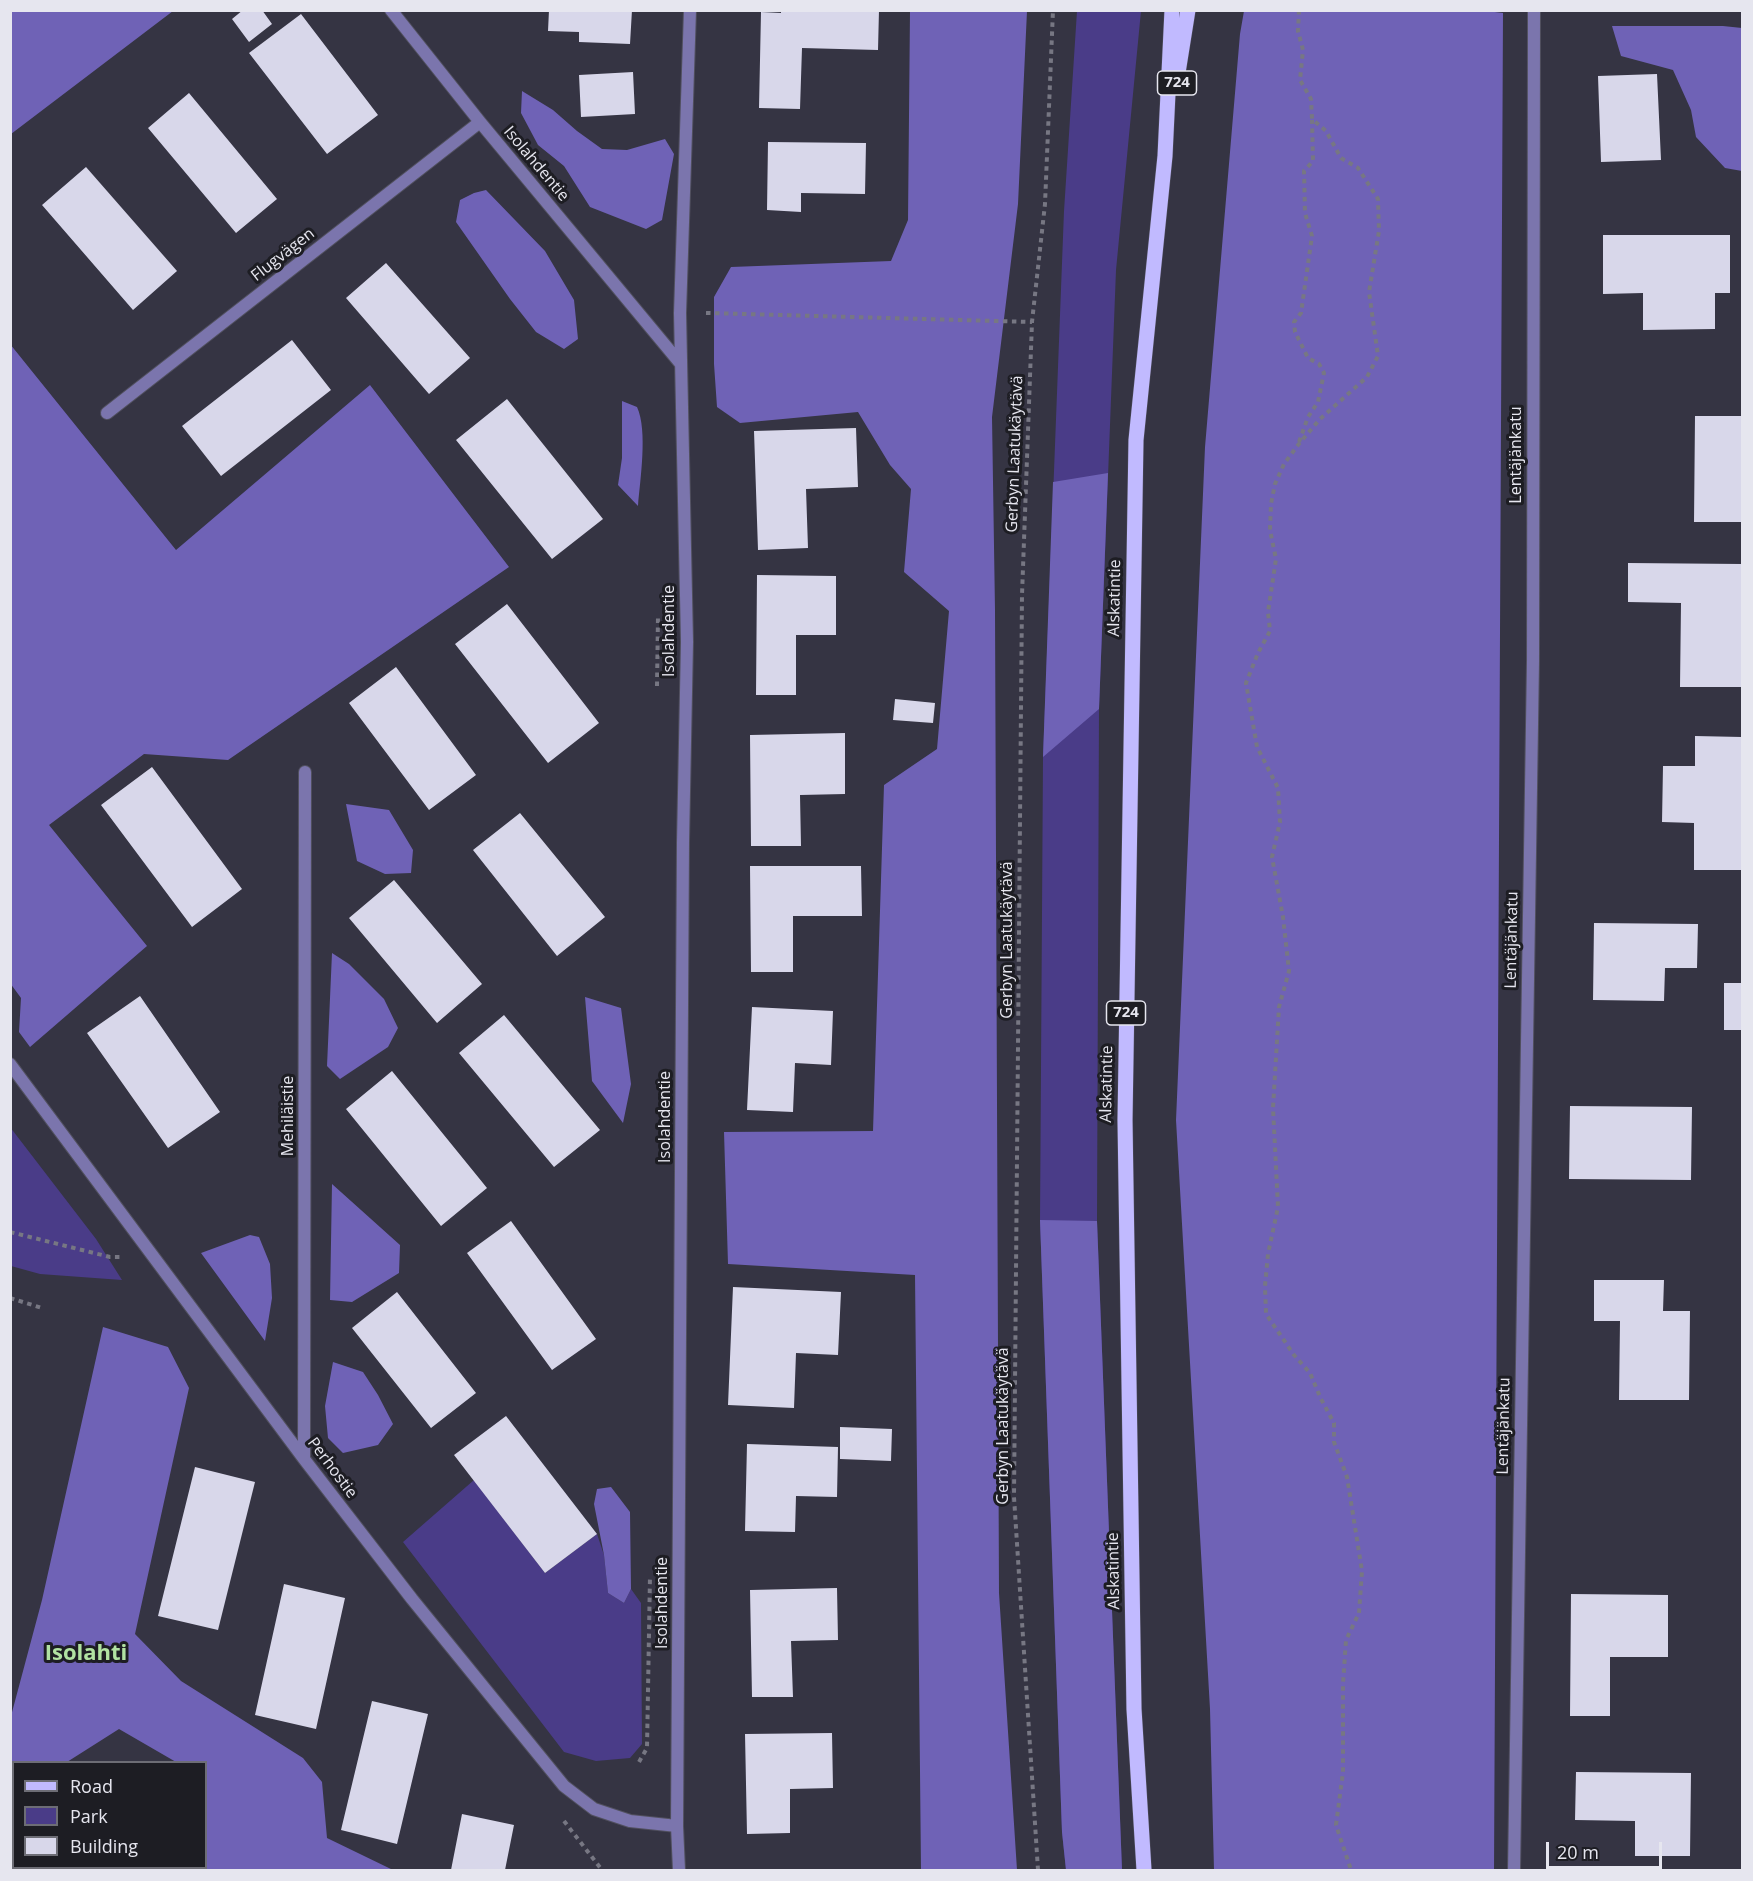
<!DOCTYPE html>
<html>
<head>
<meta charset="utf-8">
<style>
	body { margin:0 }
	#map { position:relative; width:1753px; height:1881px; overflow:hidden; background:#353443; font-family:"Open Sans",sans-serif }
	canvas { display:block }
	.frame { position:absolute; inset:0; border:12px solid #e6e6ef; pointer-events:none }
	.legend { position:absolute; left:12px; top:1761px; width:195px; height:108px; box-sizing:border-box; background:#1d1d23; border:2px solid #6d6d75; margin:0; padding:8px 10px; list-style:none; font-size:18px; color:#e6e6ef }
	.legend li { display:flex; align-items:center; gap:12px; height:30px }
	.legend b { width:30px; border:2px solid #6d6d75 }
	.scale { position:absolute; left:1546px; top:1842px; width:116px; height:27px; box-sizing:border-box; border:3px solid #e6e6ef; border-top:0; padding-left:8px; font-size:18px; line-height:21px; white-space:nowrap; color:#e6e6ef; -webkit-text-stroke:4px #1d1d23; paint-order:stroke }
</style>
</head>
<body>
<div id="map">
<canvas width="1753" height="1881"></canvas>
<div class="frame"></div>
<ul class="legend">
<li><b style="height:8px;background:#c1baff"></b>Road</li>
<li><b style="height:16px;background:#4a3c88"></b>Park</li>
<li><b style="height:16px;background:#d8d7ea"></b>Building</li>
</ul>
<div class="scale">20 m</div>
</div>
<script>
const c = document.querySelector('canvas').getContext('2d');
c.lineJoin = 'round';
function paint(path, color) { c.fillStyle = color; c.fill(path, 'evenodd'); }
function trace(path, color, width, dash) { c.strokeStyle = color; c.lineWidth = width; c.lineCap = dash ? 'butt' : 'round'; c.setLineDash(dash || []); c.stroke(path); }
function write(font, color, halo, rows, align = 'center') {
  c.font = font + ' "Open Sans",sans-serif'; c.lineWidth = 6; c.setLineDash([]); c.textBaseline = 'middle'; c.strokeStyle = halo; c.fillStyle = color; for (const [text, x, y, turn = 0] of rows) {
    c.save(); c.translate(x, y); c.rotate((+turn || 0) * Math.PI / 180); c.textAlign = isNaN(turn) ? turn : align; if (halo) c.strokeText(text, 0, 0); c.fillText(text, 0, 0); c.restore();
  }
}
paint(new Path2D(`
	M 1077,11 L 1141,11 L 1116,270 L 1099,709 L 1097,1221 L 1122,1870 L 1066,1870 L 1062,1832 L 1040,1220 L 1043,757 L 1064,211 Z
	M 10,1127 L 96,1239 L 122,1280 L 40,1274 L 11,1266 Z
	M 474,1480 L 545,1573 L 597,1534 L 604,1555 L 608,1593 L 624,1603 L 631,1589 L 641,1603 L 642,1744 L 630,1758 L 596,1761 L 564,1752 L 403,1542 Z`), '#4a3c88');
paint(new Path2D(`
	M 11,10 L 173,10 L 173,11 L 11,134 Z
	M 1478,10 L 1503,13 L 1494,1870 L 1214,1870 L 1210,1709 L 1176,1120 L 1205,447 L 1240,34 L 1244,11 Z
	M 910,11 L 1027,11 L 1018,204 L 992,417 L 995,610 L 999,1593 L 1017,1870 L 921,1870 L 915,1275 L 728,1264 L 724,1132 L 873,1131 L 884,785 L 937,749 L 949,611 L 904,572 L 911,489 L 890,465 L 858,412 L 740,423 L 717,407 L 714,364 L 714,297 L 731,267 L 891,261 L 908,220 Z
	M 1612,26 L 1723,26 L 1742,28 L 1742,171 L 1725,168 L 1696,137 L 1691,110 L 1673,70 L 1621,56 Z
	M 522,91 L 553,110 L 577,131 L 602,149 L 627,150 L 665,139 L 674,154 L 662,220 L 646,229 L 590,207 L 564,166 L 538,145 L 521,113 Z
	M 486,190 L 545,251 L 574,300 L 578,339 L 564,349 L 536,332 L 510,299 L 456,222 L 460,200 L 474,193 Z
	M 10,344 L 176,550 L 370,385 L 509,567 L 228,760 L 144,754 L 49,825 L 147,946 L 30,1047 L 19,1032 L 21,998 L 10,983 Z
	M 622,401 L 637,407 C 648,431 640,480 638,506 L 618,485 L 622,458 Z
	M 1108,473 L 1099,709 L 1043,757 L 1053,482 Z
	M 346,804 L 389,810 L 413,850 L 411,873 L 385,874 L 357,861 Z
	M 332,953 L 349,964 L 384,999 L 398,1028 L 388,1047 L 340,1079 L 327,1066 Z
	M 585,997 L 621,1008 L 631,1084 L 623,1123 L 592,1081 Z
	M 332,1184 L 400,1245 L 399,1273 L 352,1302 L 330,1300 Z
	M 1040,1220 L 1097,1221 L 1122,1870 L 1066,1870 L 1062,1832 Z
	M 250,1235 L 259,1237 L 270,1264 L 272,1298 L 265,1341 L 201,1253 Z
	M 103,1327 L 168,1347 L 189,1388 L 135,1634 L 181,1681 L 303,1758 L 322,1782 L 327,1838 L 393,1870 L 182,1870 L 183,1868 L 206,1868 L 206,1762 L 176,1762 L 119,1729 L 67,1762 L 14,1762 L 14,1868 L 41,1868 L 40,1870 L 11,1870 L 11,1716 L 42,1600 Z
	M 333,1362 L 363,1372 L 378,1395 L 393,1424 L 378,1445 L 343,1453 L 328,1438 L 325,1406 Z
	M 611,1487 L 630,1512 L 631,1589 L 624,1603 L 608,1593 L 604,1555 L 594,1504 L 597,1489 Z`), '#6f62b6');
paint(new Path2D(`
	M 243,10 L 262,10 L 272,24 L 249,42 L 232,19 Z
	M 549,10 L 632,10 L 630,44 L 579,42 L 579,32 L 548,31 Z
	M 781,10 L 879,10 L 878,50 L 802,48 L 800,109 L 759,108 L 761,12 L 781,13 Z
	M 301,14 L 378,115 L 327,154 L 249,53 Z
	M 633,72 L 635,114 L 581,117 L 579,75 Z
	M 1657,74 L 1661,160 L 1601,162 L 1598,76 Z
	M 189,93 L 277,199 L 236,233 L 148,128 Z
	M 768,142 L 866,143 L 865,194 L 801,193 L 801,212 L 767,210 Z
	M 86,167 L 177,271 L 133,310 L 42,205 Z
	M 1603,235 L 1730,235 L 1730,293 L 1715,293 L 1715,329 L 1643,330 L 1643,293 L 1603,294 Z
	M 386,263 L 470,358 L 429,394 L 346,298 Z
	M 292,340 L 331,390 L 221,476 L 182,426 Z
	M 507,399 L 603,519 L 552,559 L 456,440 Z
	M 1695,416 L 1742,416 L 1742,522 L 1694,522 Z
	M 856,428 L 858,487 L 806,489 L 808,548 L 758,550 L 754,431 Z
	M 1628,563 L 1742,564 L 1742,687 L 1680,687 L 1681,603 L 1628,602 Z
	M 757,575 L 836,576 L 836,635 L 796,635 L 796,695 L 756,695 Z
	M 507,604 L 599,723 L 548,763 L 455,644 Z
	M 396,667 L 476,775 L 429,810 L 349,703 Z
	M 895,699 L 935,703 L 933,723 L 893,720 Z
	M 845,733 L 845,794 L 800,795 L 801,846 L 751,846 L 750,735 Z
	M 1695,736 L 1742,737 L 1742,870 L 1694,870 L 1694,823 L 1662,822 L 1663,766 L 1695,766 Z
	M 152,767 L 242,889 L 192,927 L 101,805 Z
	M 520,813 L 605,917 L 557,956 L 473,850 Z
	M 750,866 L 861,866 L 862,916 L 793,916 L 793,972 L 751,972 Z
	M 394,880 L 482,984 L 437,1023 L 349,918 Z
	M 1594,923 L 1698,924 L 1697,968 L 1665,968 L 1664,1001 L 1593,1000 Z
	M 1724,983 L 1742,983 L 1742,1030 L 1724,1030 Z
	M 140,996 L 220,1112 L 168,1148 L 87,1033 Z
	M 752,1007 L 833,1011 L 831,1065 L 795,1063 L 793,1112 L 747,1110 Z
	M 504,1015 L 600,1130 L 554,1167 L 459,1053 Z
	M 392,1071 L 487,1188 L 441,1226 L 346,1109 Z
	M 1570,1106 L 1692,1107 L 1691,1180 L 1569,1179 Z
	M 511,1221 L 596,1339 L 552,1370 L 467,1253 Z
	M 1594,1280 L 1664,1280 L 1663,1311 L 1690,1311 L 1689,1400 L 1619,1400 L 1620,1321 L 1594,1321 Z
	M 733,1287 L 841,1292 L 838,1355 L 796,1353 L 794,1408 L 728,1405 Z
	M 397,1292 L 476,1393 L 431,1428 L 352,1328 Z
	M 506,1416 L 597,1534 L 545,1573 L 454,1455 Z
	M 840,1427 L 892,1429 L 891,1461 L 840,1459 Z
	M 747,1444 L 838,1447 L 837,1497 L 796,1496 L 795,1532 L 745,1531 Z
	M 195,1467 L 255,1482 L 218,1630 L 158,1616 Z
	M 284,1584 L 345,1598 L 316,1729 L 255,1715 Z
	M 837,1588 L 838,1640 L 791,1641 L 793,1697 L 752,1697 L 750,1590 Z
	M 1571,1594 L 1668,1595 L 1668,1657 L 1610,1657 L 1610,1716 L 1570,1716 Z
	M 372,1701 L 428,1714 L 397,1844 L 341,1830 Z
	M 832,1733 L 833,1788 L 790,1789 L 790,1833 L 747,1834 L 745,1734 Z
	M 1576,1772 L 1691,1773 L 1690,1856 L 1635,1856 L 1635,1821 L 1575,1820 Z
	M 462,1814 L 514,1825 L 505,1870 L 451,1870 Z`), '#d8d7ea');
const minor = new Path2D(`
	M 391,10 L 480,122 L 680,363
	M 107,413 L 480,122
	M 10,1064 L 304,1459 L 412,1599 L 564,1786 L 594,1809 L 630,1821 L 677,1826
	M 304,1459 L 305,772
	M 679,1870 L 677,1826 L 683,842 L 687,642 L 680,313 L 690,10
	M 1514,1870 L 1533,661 L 1534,10`);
const primary = new Path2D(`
	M 1177,79 L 1188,10
	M 1144,1870 L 1134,1709 L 1125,1120 L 1136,440 L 1165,156 L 1172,10`);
trace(minor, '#51505f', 14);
trace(primary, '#51505f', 16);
trace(new Path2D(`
	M 1299,10 L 1298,31 L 1303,50 L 1300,80 L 1311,99 L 1312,119 L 1326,131 L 1341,158 L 1358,168 L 1378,199 L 1379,231 L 1369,292 L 1378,356 L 1367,377 L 1320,419 L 1298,445 L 1284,464 L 1275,484 L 1271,504 L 1270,530 L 1276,559 L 1268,612 L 1270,631 L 1258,653 L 1246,683 L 1257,747 L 1278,788 L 1280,822 L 1272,857 L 1283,917 L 1289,971 L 1279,1007 L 1273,1108 L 1278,1207 L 1268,1254 L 1265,1286 L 1266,1314 L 1294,1355 L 1310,1373 L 1321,1399 L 1334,1423 L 1334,1442 L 1347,1477 L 1362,1571 L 1359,1613 L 1346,1640 L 1343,1684 L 1343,1772 L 1336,1825 L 1351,1870
	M 706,313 L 1032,322
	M 1299,442 L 1308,417 L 1318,402 L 1324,373 L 1319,364 L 1308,358 L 1295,332 L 1294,322 L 1301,313 L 1312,236 L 1305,213 L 1304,171 L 1313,161 L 1312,120
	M 657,686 L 658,616
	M 10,1232 L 110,1257 L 122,1257
	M 10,1298 L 42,1308
	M 639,1762 L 647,1748 L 650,1576
	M 564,1821 L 602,1870
	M 1038,1870 L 1014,1497 L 1022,595 L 1032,322 L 1045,204 L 1053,10`), '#777783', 4, [4.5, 4.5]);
trace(minor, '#7b75ad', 12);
trace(primary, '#c1baff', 15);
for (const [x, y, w] of [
	[1177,83,39],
	[1126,1013,39]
]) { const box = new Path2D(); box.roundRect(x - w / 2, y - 12, w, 24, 4.5); c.fillStyle = '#1d1d23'; c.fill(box); trace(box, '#e6e6ef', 1.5); }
write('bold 15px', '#e6e6ef', null, [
	["724",1177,83],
	["724",1126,1013]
]);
write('16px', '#e6e6ef', '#1d1d23', [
	["Isolahdentie",536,164,50],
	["Flugvägen",283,255,-38],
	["Gerbyn Laatukäytävä",1015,454,-88],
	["Lentäjänkatu",1516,455,-90],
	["Alskatintie",1115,598,-89],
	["Isolahdentie",669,631,-90],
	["Gerbyn Laatukäytävä",1007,940,-90],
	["Lentäjänkatu",1512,940,-89],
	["Alskatintie",1107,1084,-89],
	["Mehiläistie",288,1116,-90],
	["Isolahdentie",665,1117,-90],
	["Gerbyn Laatukäytävä",1003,1426,-90],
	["Lentäjänkatu",1504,1426,-89],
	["Perhostie",332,1468,53],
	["Alskatintie",1114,1571,-91],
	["Isolahdentie",662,1603,-90]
]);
write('bold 22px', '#b1e2a2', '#1d1d23', [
	["Isolahti",86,1654]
]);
</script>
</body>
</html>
